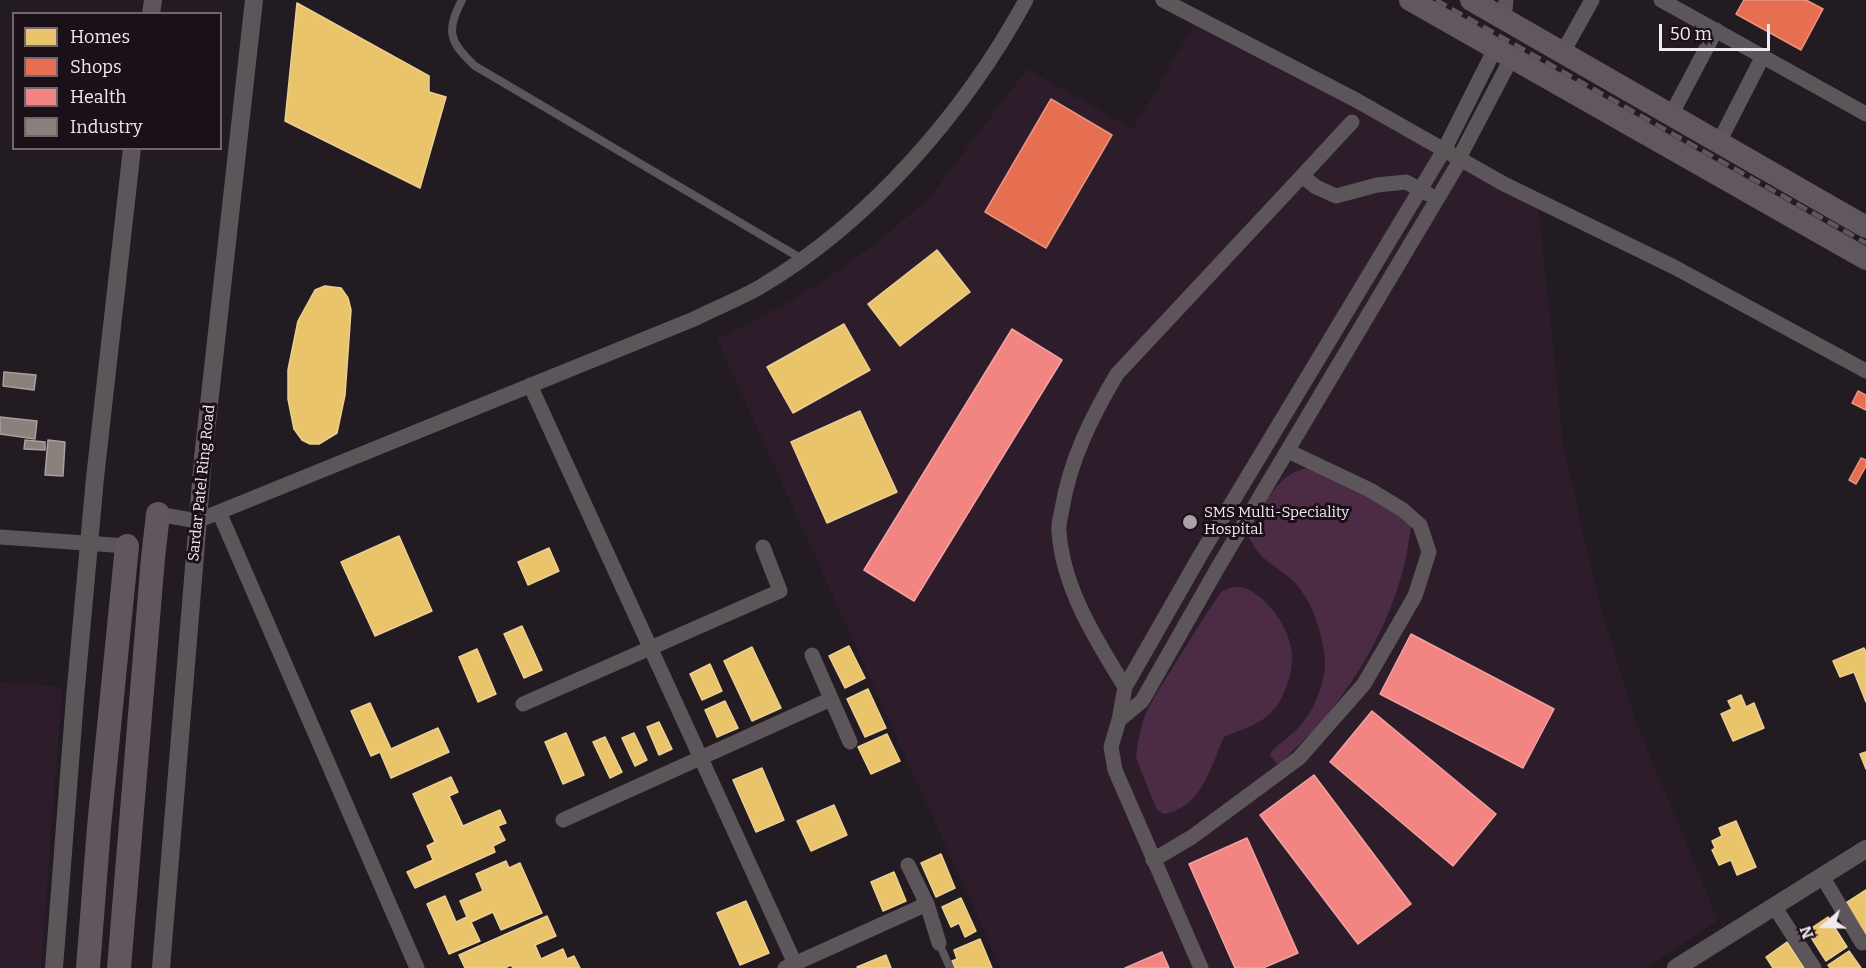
<!DOCTYPE html>
<html>
<head>
<meta charset="utf-8">
<style>
	body { margin:0 }
	#map { position:relative; width:1866px; height:968px; overflow:hidden; background:#221b21; font-family:Bitter,serif }
	canvas { display:block }
	.legend { position:absolute; left:12px; top:12px; width:210px; height:138px; box-sizing:border-box; background:#1b0f18; border:2px solid #71666e; margin:0; padding:8px 10px; list-style:none; font-size:18px; color:#f2e9f0 }
	.legend li { display:flex; align-items:center; gap:12px; height:30px }
	.legend b { width:30px; border:2px solid #71666e }
	.north { position:absolute; left:1794px; top:896px; width:60px; height:60px; -webkit-text-stroke:4px #1b0f18; paint-order:stroke; rotate:250deg; font-size:16px; font-weight:700; line-height:24px; text-align:center; color:#f2e9f0 }
	.north::after { content:''; display:block; margin:auto; width:21px; height:27px; background:#f2e9f0; clip-path:polygon(50% 0,100% 100%,50% 72%,0 100%) }
	.scale { position:absolute; left:1659px; top:24px; width:111px; height:27px; box-sizing:border-box; border:3px solid #f2e9f0; border-top:0; padding-left:8px; font-size:18px; line-height:21px; white-space:nowrap; color:#f2e9f0; -webkit-text-stroke:4px #1b0f18; paint-order:stroke }
</style>
</head>
<body>
<div id="map">
<canvas width="1866" height="968"></canvas>
<ul class="legend">
<li><b style="height:16px;background:#e9c46a"></b>Homes</li>
<li><b style="height:16px;background:#e76f51"></b>Shops</li>
<li><b style="height:16px;background:#f28482"></b>Health</li>
<li><b style="height:16px;background:#8a817c"></b>Industry</li>
</ul>
<div class="north">N</div>
<div class="scale">50 m</div>
</div>
<script>
const c = document.querySelector('canvas').getContext('2d');
c.lineJoin = 'round';
function paint(path, color) { c.fillStyle = color; c.fill(path, 'evenodd'); }
function trace(path, color, width, dash) { c.strokeStyle = color; c.lineWidth = width; c.lineCap = dash ? 'butt' : 'round'; c.setLineDash(dash || []); c.stroke(path); }
function write(font, color, halo, rows, align = 'center') {
  c.font = font + ' Bitter,serif'; c.lineWidth = 6; c.setLineDash([]); c.textBaseline = 'middle'; c.strokeStyle = halo; c.fillStyle = color; for (const [text, x, y, turn = 0] of rows) {
    c.save(); c.translate(x, y); c.rotate((+turn || 0) * Math.PI / 180); c.textAlign = isNaN(turn) ? turn : align; if (halo) c.strokeText(text, 0, 0); c.fillText(text, 0, 0); c.restore();
  }
}
paint(new Path2D(`
	M 1201,13 L 1538,201 L 1563,445 L 1598,598 L 1635,720 L 1718,920 L 1646,968 L 1001,968 L 717,339 L 793,300 L 832,275 L 883,238 L 930,197 L 1027,69 L 1133,129 Z
	M 0,682 L 62,687 L 41,968 L 0,968 Z`), '#2d1d2a');
paint(new Path2D(`
	M 1308,468 L 1391,499 L 1411,524 C 1405,590 1375,652 1335,705 C 1320,726 1299,744 1281,763 L 1276,763 L 1270,755 C 1274,746 1286,740 1293,733 C 1300,727 1308,716 1313,707 C 1319,694 1325,678 1325,663 C 1324,637 1313,601 1294,582 C 1276,564 1261,563 1249,537 C 1261,510 1275,473 1308,468 Z
	M 1232,587 C 1236,587 1242,586 1245,588 C 1269,598 1290,629 1292,654 C 1293,672 1286,693 1276,707 C 1263,724 1243,729 1224,737 C 1210,768 1202,807 1164,814 L 1157,810 L 1136,758 L 1138,742 L 1144,717 L 1156,694 L 1203,619 L 1222,591 Z`), '#4c2b45');
const homes = new Path2D(`
	M 297,3 L 429,76 L 429,92 L 446,97 L 420,188 L 285,121 Z
	M 937,250 L 970,292 L 900,346 L 868,304 Z
	M 325,286 L 341,288 L 348,298 L 351,310 L 345,395 L 337,433 L 319,444 L 310,444 L 302,440 L 294,429 L 288,399 L 288,370 L 298,321 L 315,290 Z
	M 844,324 L 870,370 L 793,413 L 767,367 Z
	M 860,411 L 897,492 L 827,523 L 791,442 Z
	M 399,536 L 432,611 L 375,636 L 341,562 Z
	M 549,548 L 559,571 L 528,585 L 518,562 Z
	M 522,626 L 542,670 L 524,678 L 504,634 Z
	M 849,646 L 865,678 L 845,688 L 829,656 Z
	M 752,647 L 781,708 L 752,721 L 724,661 Z
	M 1864,648 L 1866,652 L 1866,702 L 1854,672 L 1840,677 L 1833,661 Z
	M 477,649 L 496,694 L 478,702 L 459,657 Z
	M 710,664 L 722,691 L 702,700 L 690,674 Z
	M 868,689 L 886,728 L 865,737 L 847,699 Z
	M 1741,695 L 1746,707 L 1754,703 L 1764,728 L 1733,741 L 1721,714 L 1732,709 L 1728,701 Z
	M 725,701 L 738,728 L 717,737 L 705,710 Z
	M 370,703 L 391,749 L 438,728 L 449,752 L 391,778 L 380,752 L 371,756 L 351,711 Z
	M 659,722 L 672,749 L 659,755 L 647,727 Z
	M 566,733 L 584,775 L 563,784 L 545,742 Z
	M 634,733 L 647,760 L 635,766 L 622,738 Z
	M 887,734 L 900,761 L 871,774 L 858,747 Z
	M 605,737 L 622,772 L 610,778 L 593,742 Z
	M 1866,752 L 1866,769 L 1860,754 Z
	M 762,768 L 784,820 L 756,832 L 733,780 Z
	M 451,777 L 458,792 L 449,796 L 463,826 L 500,810 L 506,823 L 498,826 L 505,840 L 493,846 L 495,852 L 415,888 L 407,872 L 433,860 L 427,846 L 435,842 L 413,794 Z
	M 834,805 L 847,835 L 811,851 L 797,821 Z
	M 1736,821 L 1756,867 L 1737,875 L 1731,860 L 1719,865 L 1712,850 L 1715,848 L 1712,841 L 1722,836 L 1719,828 Z
	M 941,854 L 955,888 L 936,897 L 921,863 Z
	M 506,861 L 509,868 L 520,863 L 542,913 L 501,930 L 493,912 L 471,922 L 480,941 L 449,954 L 427,904 L 445,896 L 456,922 L 467,917 L 460,901 L 483,891 L 476,874 Z
	M 894,872 L 906,901 L 883,911 L 871,882 Z
	M 1866,890 L 1866,933 L 1865,934 L 1846,903 Z
	M 961,898 L 976,931 L 965,937 L 959,923 L 951,927 L 942,907 Z
	M 746,901 L 769,953 L 740,965 L 717,913 Z
	M 547,916 L 556,936 L 535,945 L 541,959 L 563,949 L 567,959 L 574,956 L 580,968 L 513,968 L 511,965 L 505,968 L 465,968 L 459,955 Z
	M 1828,917 L 1847,947 L 1826,961 L 1807,931 Z
	M 980,939 L 992,968 L 955,968 L 952,961 L 957,959 L 954,950 Z
	M 1787,942 L 1804,968 L 1773,968 L 1766,957 Z
	M 1849,951 L 1861,968 L 1830,968 L 1828,965 Z
	M 886,955 L 891,968 L 858,968 L 857,967 Z`);
paint(homes, '#e9c46a');
trace(homes, '#eccf92', 1.5);
const shops = new Path2D(`
	M 1744,0 L 1806,0 L 1823,9 L 1801,50 L 1736,14 Z
	M 1051,99 L 1112,135 L 1046,248 L 985,212 Z
	M 1858,391 L 1866,395 L 1866,410 L 1852,403 Z
	M 1861,458 L 1866,460 L 1866,466 L 1856,484 L 1849,480 Z`);
paint(shops, '#e76f51');
trace(shops, '#ea9481', 1.5);
const health = new Path2D(`
	M 1012,329 L 1062,360 L 914,601 L 864,570 Z
	M 1411,634 L 1554,709 L 1523,768 L 1380,694 Z
	M 1372,711 L 1496,814 L 1453,866 L 1330,762 Z
	M 1314,775 L 1411,904 L 1358,944 L 1260,815 Z
	M 1247,838 L 1298,953 L 1263,968 L 1235,968 L 1189,864 Z
	M 1162,952 L 1169,968 L 1125,968 Z`);
paint(health, '#f28482');
trace(health, '#f2a2a3', 1.5);
const industry = new Path2D(`
	M 4,372 L 36,375 L 34,390 L 3,386 Z
	M 0,417 L 37,421 L 35,439 L 0,434 Z
	M 25,440 L 45,442 L 45,450 L 24,449 Z
	M 48,440 L 65,442 L 63,476 L 45,475 Z`);
paint(industry, '#8a817c');
trace(industry, '#a9a09f', 1.5);
trace(new Path2D(`
	M 462,0 C 445,31 450,43 475,66 L 802,259
	M 939,943 L 950,968`), '#5c565b', 8);
trace(new Path2D(`
	M 1163,0 L 1356,100 L 1504,184 L 1674,267 L 1866,371
	M 1661,0 L 1866,114
	M 1504,19 L 1506,0
	M 1563,52 L 1592,0
	M 1671,115 L 1716,30
	M 1352,122 L 1302,176 L 1316,187 L 1336,196 L 1377,185 L 1406,182 L 1428,194
	M 1719,142 L 1763,56
	M 1459,158 L 1512,57
	M 1461,159 L 1217,569 L 1142,701 L 1119,720 L 1125,687 L 1201,554 L 1444,150 L 1496,47
	M 530,385 L 797,968
	M 219,512 L 417,968
	M 158,514 L 197,521 L 694,319 C 716,308 739,299 760,287 C 870,222 965,112 1026,0
	M 0,537 L 127,546
	M 812,655 L 850,742
	M 1125,687 C 1096,640 1063,588 1059,532 C 1058,524 1061,516 1062,509 C 1070,460 1092,416 1117,374 L 1302,176
	M 523,704 L 780,591 L 763,547
	M 1119,720 L 1111,747 L 1115,770 L 1201,968
	M 563,820 L 831,699
	M 1153,860 L 1192,837 L 1299,758 L 1364,684 L 1415,596 L 1429,552 L 1420,525 L 1403,510 L 1370,490 L 1288,451
	M 908,865 L 927,904 L 939,943
	M 1822,876 L 1862,943
	M 1774,906 L 1814,968
	M 785,968 L 927,904`), '#5c565b', 15);
trace(new Path2D(`
	M 151,14 L 153,0
	M 54,968 L 75,698 L 95,478 L 132,148
	M 161,968 L 203,458 L 254,0
	M 1676,968 L 1866,849`), '#5c565b', 18);
trace(new Path2D(`
	M 1410,0 L 1866,259
	M 1471,0 L 1866,227`), '#62575f', 22);
trace(new Path2D(`
	M 88,968 L 99,827 L 127,546
	M 119,968 L 153,558 L 158,514`), '#61565e', 24);
trace(new Path2D(`
	M 1436,0 L 1866,243`), '#5e575c', 4.5, [12, 6]);
for (const [x, y, r, color] of [
	[1190,522,8,"#a9a1a8"]
]) { const dot = new Path2D(); dot.arc(x, y, r, 0, 2 * Math.PI); c.fillStyle = color; c.fill(dot); trace(dot, '#1b0f18', 2); }
write('15px', '#f2e9f0', '#1b0f18', [
	["Sardar Patel Ring Road",202,483,-84]
]);
write('15px', '#f2e9f0', '#1b0f18', [
	["SMS Multi-Speciality",1204,513],
	["Hospital",1204,530]
], 'left');
</script>
</body>
</html>
